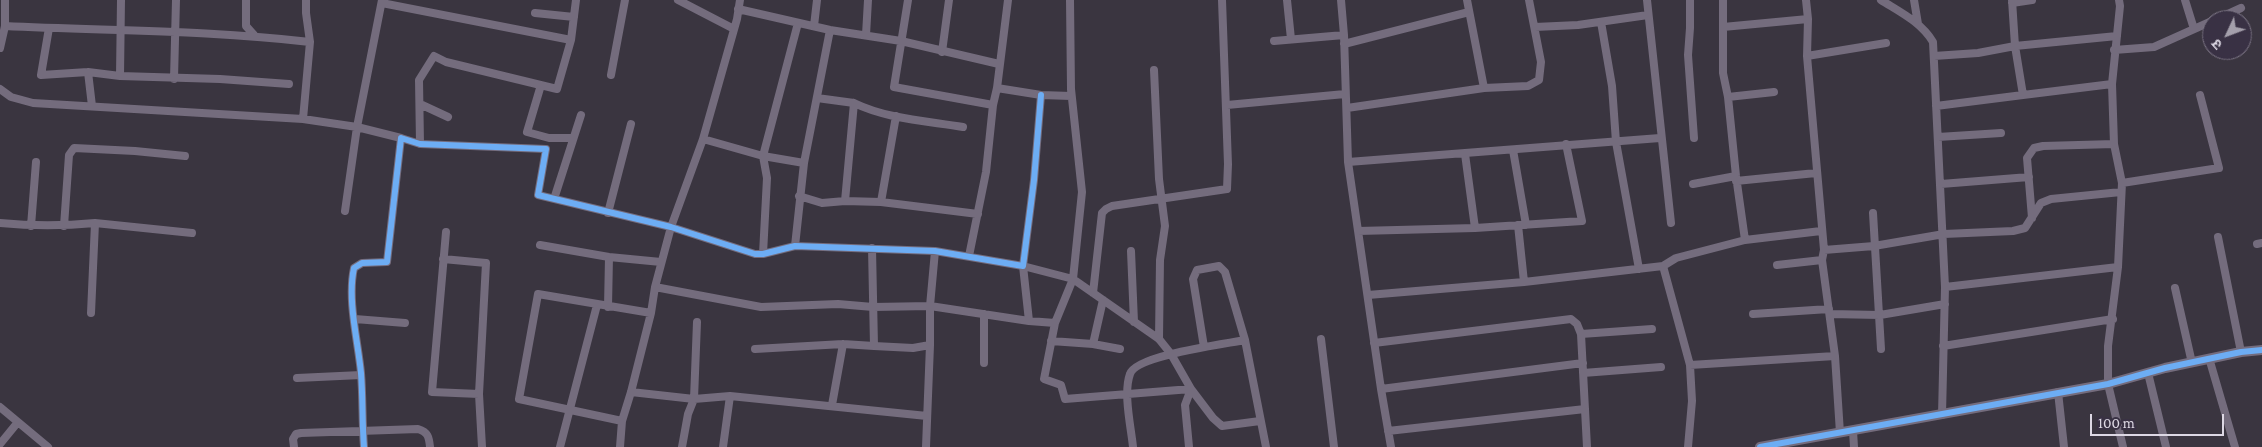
<!DOCTYPE html>
<html>
<head>
<meta charset="utf-8">
<style>
	body { margin:0 }
	#map { position:relative; width:2262px; height:447px; overflow:hidden; background:#3a3540; font-family:"Crimson Pro","Noto Sans Devanagari",serif }
	canvas { display:block }
	.north { position:absolute; left:2202px; top:10px; width:50px; height:50px; box-sizing:border-box; background:#393144; border:1px solid #7b7484; border-radius:50%; rotate:227deg; font-size:14px; font-weight:700; line-height:20px; text-align:center; color:#ddd8e4 }
	.north::after { content:''; display:block; margin:auto; width:18px; height:22px; background:#a49fab; clip-path:polygon(50% 0,100% 100%,50% 72%,0 100%) }
	.scale { position:absolute; left:2090px; top:414px; width:134px; height:22px; box-sizing:border-box; border:2px solid #ddd8e4; border-top:0; padding-left:6px; font-size:15px; line-height:18px; white-space:nowrap; color:#ddd8e4; -webkit-text-stroke:4px #393144; paint-order:stroke }
</style>
</head>
<body>
<div id="map">
<canvas width="2262" height="447"></canvas>
<div class="north">उ</div>
<div class="scale">100 m</div>
</div>
<script>
const c = document.querySelector('canvas').getContext('2d');
c.lineJoin = 'round';
function trace(path, color, width, dash) { c.strokeStyle = color; c.lineWidth = width; c.lineCap = dash ? 'butt' : 'round'; c.setLineDash(dash || []); c.stroke(path); }
trace(new Path2D(`
	M 5,0 L 5,26 C 107,31 209,30 310,42
	M 246,0 L 246,26 L 254,35
	M 678,0 L 734,29
	M 908,0 L 894,87 L 993,105
	M 1070,0 L 1071,89 L 1082,192 L 1073,279 L 1055,323 L 1044,379 L 1061,385 L 1065,399 L 1191,389 L 1213,418 L 1222,426 L 1260,421
	M 1287,0 L 1291,39
	M 1341,0 L 1344,35 L 1348,162 L 1381,389 L 1391,447
	M 1467,0 L 1484,88 L 1528,86 L 1539,80 L 1541,62 L 1529,0
	M 1647,0 L 1671,223
	M 1690,0 L 1690,28 L 1688,55 L 1694,138
	M 1723,0 L 1723,73 L 1728,97 L 1736,176 L 1745,240 L 1821,231
	M 1806,0 L 1808,19 L 1807,56 L 1824,250 L 1822,260 L 1835,356 L 1840,433
	M 1881,0 C 1900,12 1921,22 1933,42 L 1945,287 L 1942,415
	M 1914,0 L 1918,24
	M 2012,0 L 2015,46 L 2023,95 L 2112,84
	M 2119,0 L 2120,6 L 2112,84 L 2114,144 L 2122,183 L 2118,267 L 2108,346 L 2108,384 L 2123,447
	M 2185,0 L 2194,29
	M 382,3 L 571,40
	M 2012,3 L 2032,0
	M 738,9 L 830,30 L 901,41 L 999,64
	M 535,13 L 574,17
	M 2215,20 L 2241,8
	M 1601,22 L 1612,86 L 1616,142 L 1639,269
	M 814,26 L 817,0
	M 1535,27 L 1578,25 L 1648,15
	M 1723,27 L 1808,19
	M 49,28 L 41,75 L 88,72
	M 866,35 L 868,0
	M 1274,41 L 1344,35
	M 1344,44 L 1469,12
	M 0,48 L 5,26
	M 2114,50 L 2154,47 L 2212,21
	M 942,52 L 949,0
	M 1807,56 L 1886,43
	M 1934,56 L 1978,53 L 2015,46 L 2117,36
	M 1154,70 L 1159,179 L 1165,226 L 1160,260 L 1159,339
	M 611,75 L 625,0
	M 120,76 L 220,79 L 289,84
	M 174,79 L 176,0
	M 541,85 L 527,132 L 549,138 L 573,138
	M 997,88 L 1041,95 L 1071,96
	M 0,89 L 11,97 L 33,103 L 303,119 L 357,127 L 401,138
	M 1728,97 L 1774,92
	M 817,98 L 854,103 L 845,201 L 881,202 L 896,116
	M 854,103 C 887,119 927,121 963,127
	M 420,104 L 448,117
	M 1227,105 L 1345,94
	M 92,106 L 88,72 L 120,76 L 121,0
	M 1936,106 L 2023,95
	M 1347,108 L 1484,88
	M 303,119 L 310,42 L 306,13 L 306,0
	M 1938,137 L 2001,133
	M 703,139 L 763,156 L 798,23
	M 420,144 L 419,80 L 434,56 L 446,62 L 557,89 L 571,40 L 576,0
	M 1513,150 L 1526,225
	M 1465,154 L 1475,228
	M 1348,162 L 1660,138
	M 1736,181 L 1816,173
	M 2122,183 L 2219,168 L 2200,95
	M 1693,184 L 1736,176
	M 1941,184 L 2029,177
	M 799,196 L 822,203 L 845,201
	M 554,199 L 581,115
	M 881,202 L 978,214
	M 345,211 L 357,127 L 382,0
	M 608,213 L 631,124
	M 1873,213 L 1881,349
	M 2032,218 L 2027,158 L 2034,148 L 2043,146 L 2114,144
	M 0,223 C 32,226 63,226 95,223 L 91,313
	M 95,223 L 192,233
	M 1518,225 L 1524,282
	M 31,226 L 36,162
	M 64,226 L 69,155 L 74,148 L 135,151 L 185,156
	M 1358,231 L 1475,228 L 1582,221 L 1566,144
	M 446,232 L 432,392 L 479,394
	M 2218,237 L 2241,352
	M 2257,244 L 2262,243
	M 540,245 L 609,257 L 661,262
	M 795,246 L 804,163 L 830,30
	M 872,248 L 874,346 L 913,348 L 930,345 L 926,447
	M 1824,250 L 1874,246 L 1944,234 L 2013,231 L 2025,228 L 2041,203 L 2051,199 L 2121,192
	M 1131,251 L 1134,322
	M 763,254 L 767,178 L 763,156 L 804,163
	M 969,256 L 986,172 L 993,105 L 997,88 L 1008,0
	M 443,259 L 486,263 L 479,394 L 482,447
	M 1777,265 L 1822,260
	M 1663,266 L 1676,258 L 1745,240
	M 655,287 L 761,307 L 838,304 L 873,307 L 930,306 L 1029,321 L 1023,266 L 1073,279 L 1159,339 L 1171,354 L 1191,389 L 1185,405 L 1189,447
	M 1945,287 L 2118,267
	M 2175,288 L 2192,363
	M 1093,293 L 1102,213 L 1106,209 L 1112,206 L 1227,189 L 1228,164 L 1222,0
	M 1368,295 L 1524,282 L 1663,266 L 1690,365 L 1692,401 L 1688,447
	M 1103,300 L 1093,344 L 1120,349
	M 608,307 L 609,257
	M 1753,314 L 1829,309
	M 1830,314 L 1880,315 L 1945,304
	M 355,319 L 405,323
	M 1029,321 L 1055,323
	M 1581,334 L 1652,329
	M 1321,339 L 1334,447
	M 1051,341 L 1093,344
	M 1374,343 L 1571,319 L 1577,324 L 1581,334 L 1587,447
	M 930,345 L 930,306 L 935,251
	M 1943,346 L 2113,319
	M 1204,347 L 1193,279 L 1197,270 L 1219,266 L 1225,272 L 1245,340
	M 755,349 L 843,344 L 874,346
	M 2209,358 L 2235,447
	M 984,363 L 984,314
	M 1690,365 L 1835,356
	M 1583,373 L 1661,367
	M 2148,373 L 2166,447
	M 297,378 L 361,375
	M 1381,389 L 1583,363
	M 631,392 L 694,399 L 730,396
	M 2058,392 L 2064,447
	M 832,405 L 843,344
	M 0,407 L 48,447
	M 622,421 L 519,399 L 538,294 L 651,313
	M 1388,431 L 1585,409
	M 1853,431 L 1854,447
	M 0,444 L 18,422
	M 294,447 L 293,439 L 296,434 L 301,433 L 418,429 C 428,432 429,437 430,447
	M 364,447 C 362,422 363,398 361,373 C 358,341 347,300 354,268 L 362,263 L 387,262 L 401,138 L 420,144 L 546,149 L 538,195 L 671,227 L 755,254 L 763,254 L 795,246 L 935,251 L 1023,266 L 1034,180 L 1041,95
	M 560,447 L 597,305
	M 620,447 L 622,421 L 631,392 L 651,313 L 655,287 L 671,227 L 703,139 L 737,19 L 740,0
	M 682,447 L 688,414 L 694,399 L 697,322
	M 723,447 L 730,396 L 927,416
	M 1133,447 C 1131,427 1123,393 1130,374 C 1136,355 1225,344 1245,340 L 1266,447`), '#746c7d', 8);
trace(new Path2D(`
	M 1760,447 L 2108,384 L 2165,368 L 2241,352 L 2262,350`), '#746c7d', 10);
trace(new Path2D(`
	M 364,447 C 362,422 363,398 361,373 C 358,341 347,300 354,268 L 362,263 L 387,262 L 401,138 L 420,144 L 546,149 L 538,195 L 671,227 L 755,254 L 763,254 L 795,246 L 935,251 L 1023,266 L 1034,180 L 1041,95
	M 1760,447 L 2108,384 L 2165,368 L 2241,352 L 2262,350`), '#6dadf4', 6);
</script>
</body>
</html>
